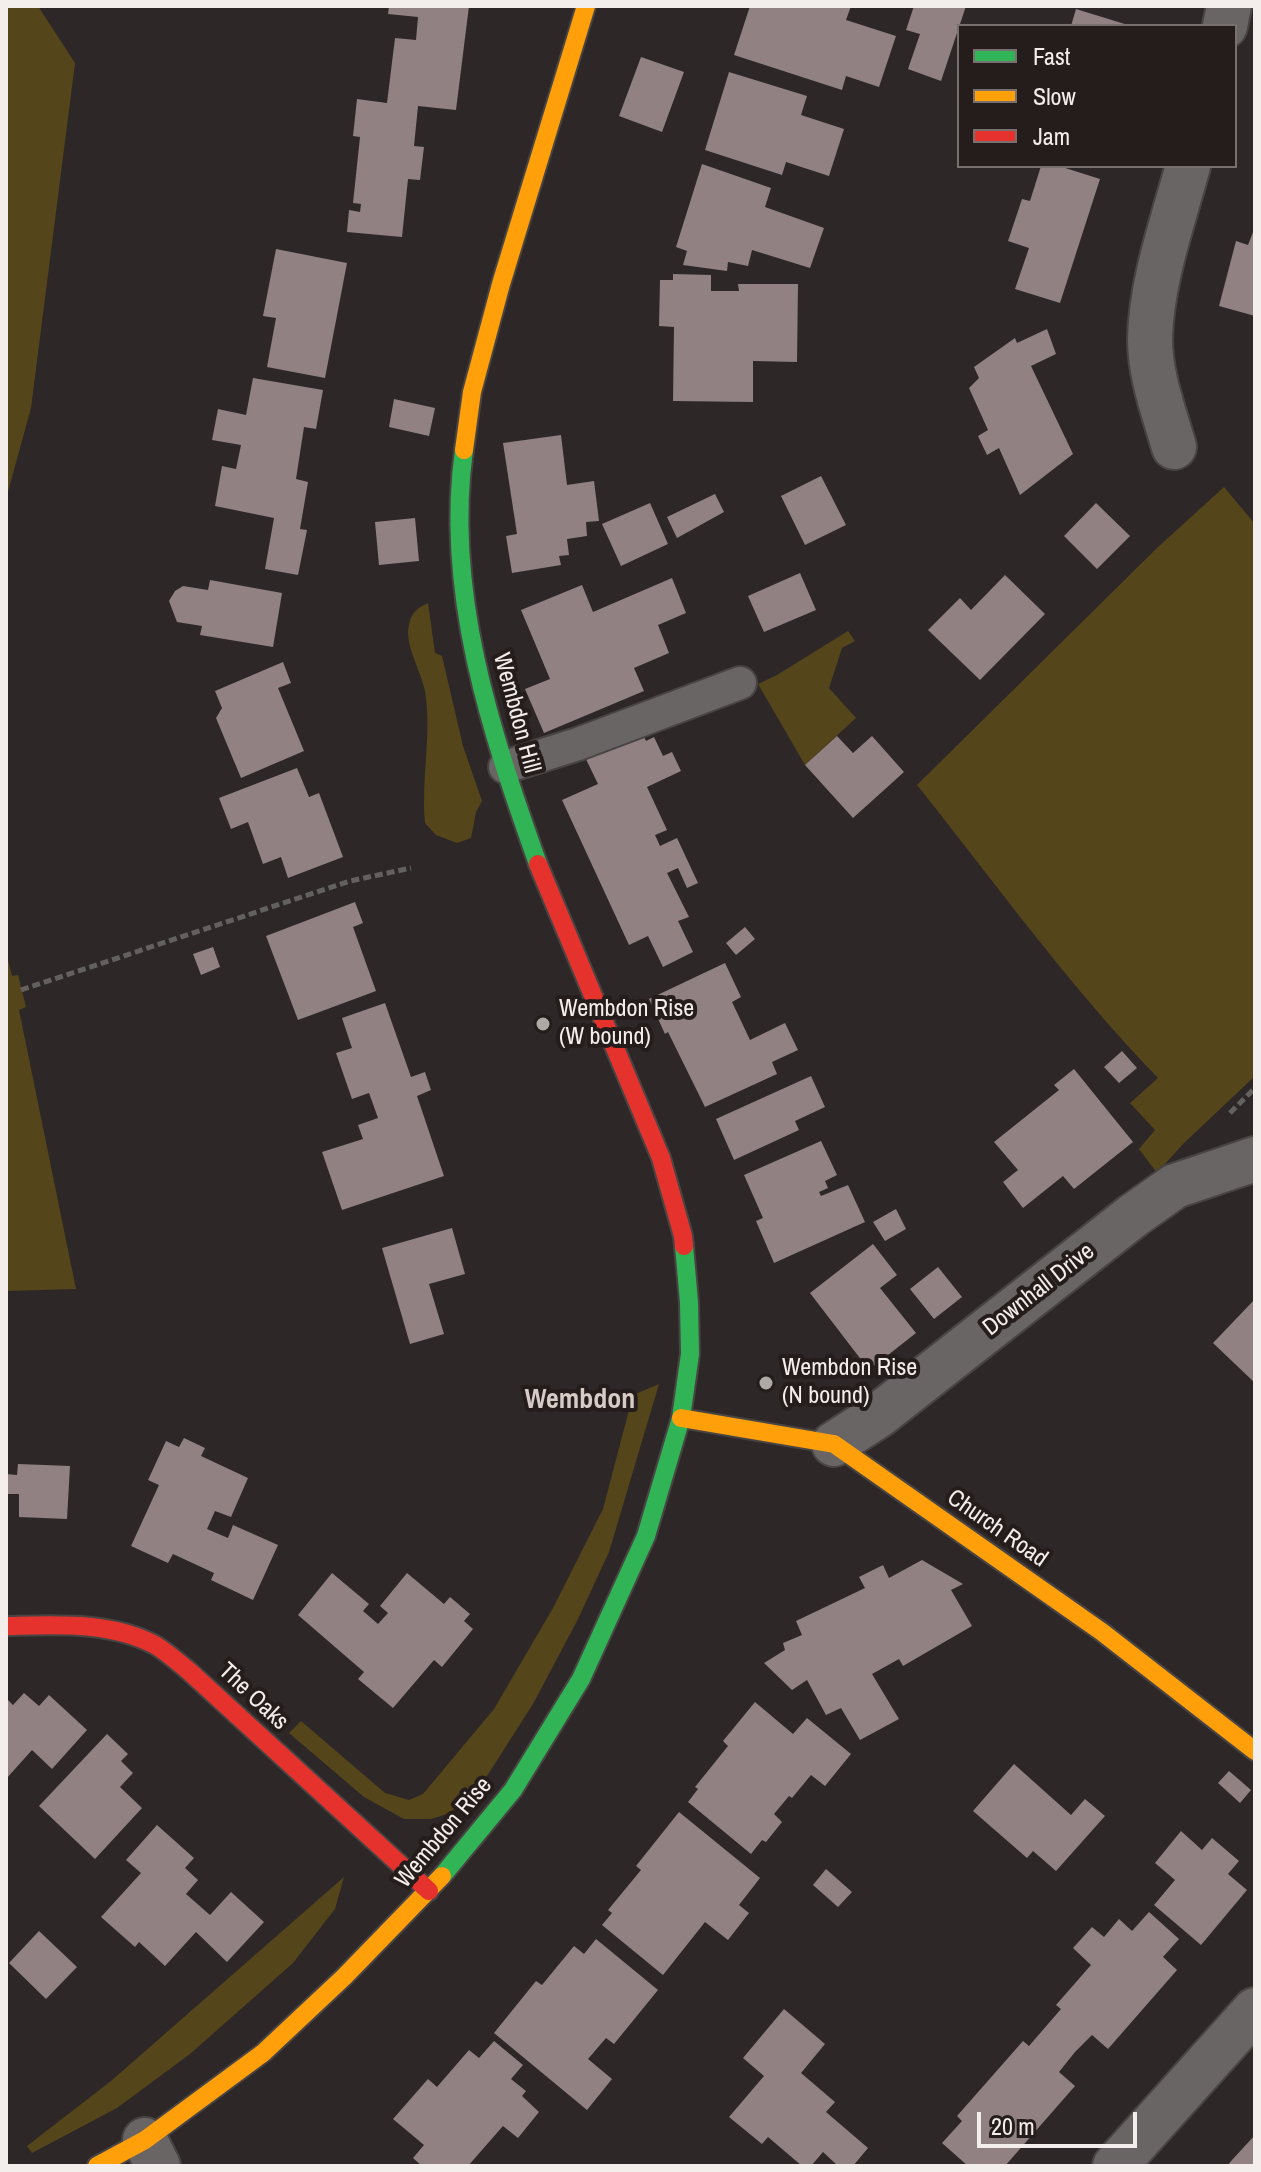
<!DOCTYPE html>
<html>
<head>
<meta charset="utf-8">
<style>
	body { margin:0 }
	#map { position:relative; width:1261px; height:2172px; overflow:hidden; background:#2d2827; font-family:"Archivo Narrow",sans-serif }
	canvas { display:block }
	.frame { position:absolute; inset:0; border:8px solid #f3edec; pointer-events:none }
	.legend { position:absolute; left:957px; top:24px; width:280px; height:144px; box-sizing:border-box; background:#251d1b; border:2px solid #77706f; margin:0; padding:10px 14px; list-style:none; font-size:24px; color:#f3edec }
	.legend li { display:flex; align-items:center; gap:16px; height:40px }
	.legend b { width:40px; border:2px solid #77706f }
	.scale { position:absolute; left:977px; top:2112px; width:160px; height:36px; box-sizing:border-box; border:4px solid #f3edec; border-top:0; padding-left:10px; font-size:24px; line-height:28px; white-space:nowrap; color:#f3edec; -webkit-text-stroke:6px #251d1b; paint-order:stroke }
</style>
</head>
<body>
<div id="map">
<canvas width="1261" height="2172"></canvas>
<div class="frame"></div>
<ul class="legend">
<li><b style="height:10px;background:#30b455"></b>Fast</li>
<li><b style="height:10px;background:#ff9f0a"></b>Slow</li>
<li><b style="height:10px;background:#e5322d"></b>Jam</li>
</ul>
<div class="scale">20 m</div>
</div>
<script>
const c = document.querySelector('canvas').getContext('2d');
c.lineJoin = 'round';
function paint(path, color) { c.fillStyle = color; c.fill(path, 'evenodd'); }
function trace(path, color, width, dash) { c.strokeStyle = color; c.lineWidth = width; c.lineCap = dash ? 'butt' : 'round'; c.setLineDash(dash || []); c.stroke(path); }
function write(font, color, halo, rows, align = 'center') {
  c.font = font + ' "Archivo Narrow",sans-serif'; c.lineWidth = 8; c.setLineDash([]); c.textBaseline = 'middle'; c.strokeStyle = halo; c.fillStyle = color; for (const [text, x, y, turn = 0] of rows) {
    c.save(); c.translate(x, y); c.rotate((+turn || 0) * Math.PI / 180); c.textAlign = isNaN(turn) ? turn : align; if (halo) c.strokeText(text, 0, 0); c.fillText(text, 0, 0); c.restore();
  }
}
paint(new Path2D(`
	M 6,6 L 38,6 L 75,63 L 31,408 L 6,499 Z
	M 1224,487 L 1255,524 L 1255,1076 L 1183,1144 L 1157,1173 L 1139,1149 L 1155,1130 L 1130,1103 L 1158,1078 C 1070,987 996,884 917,785 L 1158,547 Z
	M 428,603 L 435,653 L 442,656 L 463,746 L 482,801 L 476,812 L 471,838 L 457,843 L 436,835 L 425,823 C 421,779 432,735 425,691 C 421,671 404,644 409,625 C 411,613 417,608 428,603 Z
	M 848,631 L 855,641 L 842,648 L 829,688 L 856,718 L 805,765 L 758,684 L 777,675 Z
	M 6,952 L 12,976 L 18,975 L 26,1007 L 19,1010 L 76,1289 L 6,1291 Z
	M 659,1384 L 609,1552 L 578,1619 L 533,1704 L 487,1776 L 450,1813 L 431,1819 L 404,1819 L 364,1797 L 289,1733 L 301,1721 L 385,1793 L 409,1800 L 423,1794 L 494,1709 L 553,1608 L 603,1509 L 633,1395 Z
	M 344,1877 L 335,1909 L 293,1963 L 190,2054 L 117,2108 L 32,2153 L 27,2146 L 111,2081 Z`), '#54451b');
paint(new Path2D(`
	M 389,6 L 469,6 L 456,110 L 418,106 L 414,146 L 424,147 L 420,180 L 408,179 L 402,237 L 347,232 L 349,210 L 360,212 L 361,204 L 353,203 L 360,137 L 353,136 L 357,99 L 387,103 L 395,38 L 416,40 L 418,17 L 388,14 Z
	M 750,6 L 851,6 L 846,20 L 896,36 L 879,87 L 846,76 L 842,90 L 734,55 Z
	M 914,6 L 966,6 L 941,81 L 908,69 L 920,34 L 906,30 Z
	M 1076,9 L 1128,25 L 1128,26 L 1071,26 Z
	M 641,57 L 684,72 L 662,132 L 619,116 Z
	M 729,72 L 807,96 L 801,115 L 844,129 L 829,176 L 786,162 L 782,175 L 705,150 Z
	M 702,164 L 771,188 L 765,207 L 824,228 L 810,268 L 752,250 L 748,266 L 728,262 L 727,271 L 683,265 L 687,251 L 676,247 Z
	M 1041,166 L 1059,166 L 1100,179 L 1060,303 L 1015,289 L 1029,248 L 1008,241 L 1022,199 L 1030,201 Z
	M 1255,227 L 1255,316 L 1219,306 L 1236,241 L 1248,245 Z
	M 276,249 L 347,263 L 325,378 L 267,367 L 276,318 L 263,316 Z
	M 673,274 L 711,275 L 711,291 L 739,291 L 738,284 L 798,284 L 797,362 L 753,361 L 753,402 L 673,401 L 674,327 L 659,326 L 660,280 L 673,280 Z
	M 1047,329 L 1056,354 L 1031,366 L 1073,454 L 1020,495 L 999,448 L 987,455 L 978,436 L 988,430 L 969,388 L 979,378 L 974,367 L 1015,338 L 1017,343 Z
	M 253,378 L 323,390 L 316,429 L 304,427 L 296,479 L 308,482 L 300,529 L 307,530 L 298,575 L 265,569 L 274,518 L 215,506 L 222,466 L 236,469 L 241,445 L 212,440 L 218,409 L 246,415 Z
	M 394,399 L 435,408 L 429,436 L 389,427 Z
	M 561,435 L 567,485 L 594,481 L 599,521 L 586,522 L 587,536 L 567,539 L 569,555 L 559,556 L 561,565 L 512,573 L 506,536 L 517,534 L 503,443 Z
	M 821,476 L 846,525 L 805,545 L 781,496 Z
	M 715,494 L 724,512 L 677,538 L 667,517 Z
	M 650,503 L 668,544 L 621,566 L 602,524 Z
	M 1096,503 L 1130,536 L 1097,569 L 1064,536 Z
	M 415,518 L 419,561 L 379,565 L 375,522 Z
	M 800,573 L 816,610 L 764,632 L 748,596 Z
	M 1005,575 L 1045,614 L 980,680 L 928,630 L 960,598 L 971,610 Z
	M 672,578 L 686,613 L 658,625 L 669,653 L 634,668 L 644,691 L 544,733 L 525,689 L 550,679 L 521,610 L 582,585 L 593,612 Z
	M 210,580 L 282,593 L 273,647 L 200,635 L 202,626 L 177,622 L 169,601 L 175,591 L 183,586 L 208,590 Z
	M 283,662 L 291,683 L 278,688 L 304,751 L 241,778 L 216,718 L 222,708 L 215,691 Z
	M 639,727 L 646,741 L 654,737 L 663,756 L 672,752 L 681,771 L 647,787 L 667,830 L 655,835 L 660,846 L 677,838 L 698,883 L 687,888 L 678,868 L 667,873 L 689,917 L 678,921 L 693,952 L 663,967 L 648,936 L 629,945 L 562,800 L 598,784 L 582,751 Z
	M 837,736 L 853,753 L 872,736 L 904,772 L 853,818 L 805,765 Z
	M 297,768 L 309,797 L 319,793 L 343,857 L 288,878 L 281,857 L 263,864 L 248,822 L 231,829 L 219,798 Z
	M 355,902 L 363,923 L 353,927 L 376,991 L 298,1020 L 266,936 Z
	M 745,927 L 755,939 L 736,955 L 726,943 Z
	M 213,947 L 220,967 L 201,975 L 193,954 Z
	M 725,963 L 741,997 L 732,1002 L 750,1040 L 785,1023 L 798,1050 L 772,1062 L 777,1074 L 705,1107 L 668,1032 L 665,1034 L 649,999 Z
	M 385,1003 L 411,1077 L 425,1072 L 431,1090 L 417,1096 L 444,1176 L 342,1210 L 322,1152 L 363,1139 L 358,1125 L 378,1118 L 369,1093 L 352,1099 L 336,1053 L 352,1048 L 342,1018 Z
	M 1122,1051 L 1137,1068 L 1119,1083 L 1104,1067 Z
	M 1074,1069 L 1133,1142 L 1074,1189 L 1063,1176 L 1023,1208 L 1003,1182 L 1018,1170 L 994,1142 L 1059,1090 L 1054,1085 Z
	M 811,1076 L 825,1107 L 795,1121 L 799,1130 L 734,1160 L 716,1119 Z
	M 821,1141 L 837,1175 L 825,1181 L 828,1188 L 819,1192 L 821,1196 L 848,1185 L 865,1222 L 774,1263 L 756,1221 L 763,1218 L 744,1175 Z
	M 896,1209 L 906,1229 L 885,1241 L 873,1222 Z
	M 452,1228 L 465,1274 L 429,1284 L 444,1334 L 410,1344 L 382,1248 Z
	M 873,1244 L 897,1275 L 880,1288 L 916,1333 L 869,1370 L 810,1293 Z
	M 938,1267 L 962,1297 L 934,1319 L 910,1289 Z
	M 1255,1299 L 1255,1383 L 1213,1343 Z
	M 184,1438 L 205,1448 L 201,1456 L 248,1478 L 231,1517 L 215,1511 L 207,1529 L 228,1538 L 233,1525 L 278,1545 L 253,1600 L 211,1580 L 214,1573 L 173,1554 L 168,1563 L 131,1546 L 159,1485 L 148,1480 L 166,1441 L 179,1447 Z
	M 18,1464 L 70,1466 L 67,1519 L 19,1517 L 19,1494 L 6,1494 L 6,1474 L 17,1475 Z
	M 922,1560 L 963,1584 L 951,1590 L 972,1626 L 903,1666 L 899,1659 L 872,1674 L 899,1719 L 860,1740 L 841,1708 L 826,1715 L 807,1680 L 792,1690 L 764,1663 L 785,1650 L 783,1643 L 802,1635 L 796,1621 L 865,1588 L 859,1577 L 883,1565 L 889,1578 Z
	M 332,1573 L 369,1604 L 363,1611 L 378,1624 L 388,1613 L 380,1606 L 407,1573 L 444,1604 L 450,1597 L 470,1614 L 464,1621 L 473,1629 L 442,1667 L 434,1660 L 393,1708 L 358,1679 L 364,1672 L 298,1615 Z
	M 24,1693 L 39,1706 L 49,1695 L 87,1730 L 52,1769 L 32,1750 L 6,1779 L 6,1698 L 13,1705 Z
	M 755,1702 L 793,1734 L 807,1718 L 851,1754 L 825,1786 L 811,1775 L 792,1798 L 789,1796 L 774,1814 L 782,1822 L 766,1842 L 762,1840 L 751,1854 L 688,1802 L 698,1789 L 695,1787 L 728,1746 L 723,1741 Z
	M 107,1734 L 128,1754 L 121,1761 L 133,1773 L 120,1787 L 142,1808 L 95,1859 L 39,1806 Z
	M 1014,1764 L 1071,1815 L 1085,1799 L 1105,1816 L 1056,1871 L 1033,1851 L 1027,1858 L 973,1811 Z
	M 1229,1771 L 1251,1790 L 1240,1803 L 1218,1783 Z
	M 679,1812 L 760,1878 L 739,1905 L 749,1913 L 728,1940 L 705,1922 L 663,1975 L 602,1925 L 612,1913 L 608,1910 L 641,1870 L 636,1866 Z
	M 157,1825 L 194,1858 L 185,1868 L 198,1880 L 186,1894 L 210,1915 L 231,1892 L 264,1922 L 227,1962 L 196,1932 L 165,1966 L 139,1942 L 135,1947 L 101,1917 L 141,1873 L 126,1860 Z
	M 1181,1831 L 1202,1850 L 1212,1838 L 1239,1861 L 1228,1874 L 1247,1890 L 1201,1945 L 1154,1905 L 1175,1880 L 1155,1863 Z
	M 826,1869 L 852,1892 L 838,1907 L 813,1885 Z
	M 1149,1912 L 1179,1939 L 1163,1957 L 1177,1970 L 1108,2049 L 1092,2035 L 1075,2052 L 1059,2072 L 1075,2086 L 1005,2166 L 968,2166 L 942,2143 L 962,2121 L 957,2116 L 1023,2041 L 1029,2046 L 1061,2009 L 1056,2005 L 1091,1965 L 1073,1948 L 1092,1927 L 1104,1937 L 1119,1919 L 1132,1931 Z
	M 39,1931 L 77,1967 L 46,1999 L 9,1963 Z
	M 596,1939 L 658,1990 L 614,2044 L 606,2038 L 588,2059 L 612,2079 L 587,2110 L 494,2033 L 536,1981 L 542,1985 L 574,1946 L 584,1954 Z
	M 784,2009 L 825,2044 L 801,2073 L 835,2102 L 826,2112 L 868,2148 L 853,2166 L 838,2166 L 823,2152 L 811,2166 L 802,2166 L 768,2137 L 762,2144 L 729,2117 L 764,2076 L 743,2058 Z
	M 494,2041 L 523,2065 L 511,2079 L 526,2091 L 522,2096 L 539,2112 L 518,2138 L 503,2126 L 468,2166 L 422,2166 L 413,2158 L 424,2145 L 393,2119 L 428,2079 L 437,2087 L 469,2050 L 479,2058 Z
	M 1255,2135 L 1255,2166 L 1227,2166 L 1232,2160 Z`), '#918183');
const lane = new Path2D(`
	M 505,767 L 578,744 L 740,683`);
const street = new Path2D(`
	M 1225,26 L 1229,6
	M 1174,447 C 1164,412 1150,376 1150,339 C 1151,282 1173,221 1188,166
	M 834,1444 L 879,1415 L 1134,1215 L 1175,1186 L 1255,1159
	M 145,2140 L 158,2166
	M 1115,2166 L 1255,2010`);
const fast = new Path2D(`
	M 464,450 C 444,592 491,732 538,864
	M 442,1876 L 513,1790 L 581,1679 L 646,1536 L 681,1418 L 690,1354 L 689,1302 L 684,1246`);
const slow = new Path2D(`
	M 464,450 L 472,392 L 501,284 L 586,6
	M 681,1418 L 834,1444 L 1102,1632 L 1255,1751
	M 97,2166 L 145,2140 L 263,2053 L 344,1977 L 442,1876`);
const jam = new Path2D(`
	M 538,864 L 661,1158 L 683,1236 L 684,1246
	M 6,1626 C 55,1625 110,1621 155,1645 C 167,1652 179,1663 190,1672 L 429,1891`);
trace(lane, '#484443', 36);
trace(street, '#484443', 48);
trace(fast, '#484443', 22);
trace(slow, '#484443', 22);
trace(jam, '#484443', 22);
trace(new Path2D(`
	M 21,990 L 350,881 L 411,868
	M 1230,1113 L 1255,1088`), '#636160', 5, [8, 4]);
trace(lane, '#686564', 32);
trace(street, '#686564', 44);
trace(fast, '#30b455', 18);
trace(slow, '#ff9f0a', 18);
trace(jam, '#e5322d', 18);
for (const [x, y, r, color] of [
	[543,1024,8,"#aea8a7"],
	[766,1383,8,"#aea8a7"]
]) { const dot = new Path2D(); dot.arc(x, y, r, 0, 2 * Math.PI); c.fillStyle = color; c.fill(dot); trace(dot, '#251d1b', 3); }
write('24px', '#f3edec', '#251d1b', [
	["Wembdon Hill",516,713,75],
	["Downhall Drive",1039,1290,-38],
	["Church Road",997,1529,35],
	["The Oaks",253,1697,43],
	["Wembdon Rise",444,1833,-50]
]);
write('24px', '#f3edec', '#251d1b', [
	["Wembdon Rise",559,1010],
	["(W bound)",559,1038],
	["Wembdon Rise",782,1369],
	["(N bound)",782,1397]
], 'left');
write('bold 28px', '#d7cbc8', '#251d1b', [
	["Wembdon",580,1400]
]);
</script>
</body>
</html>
